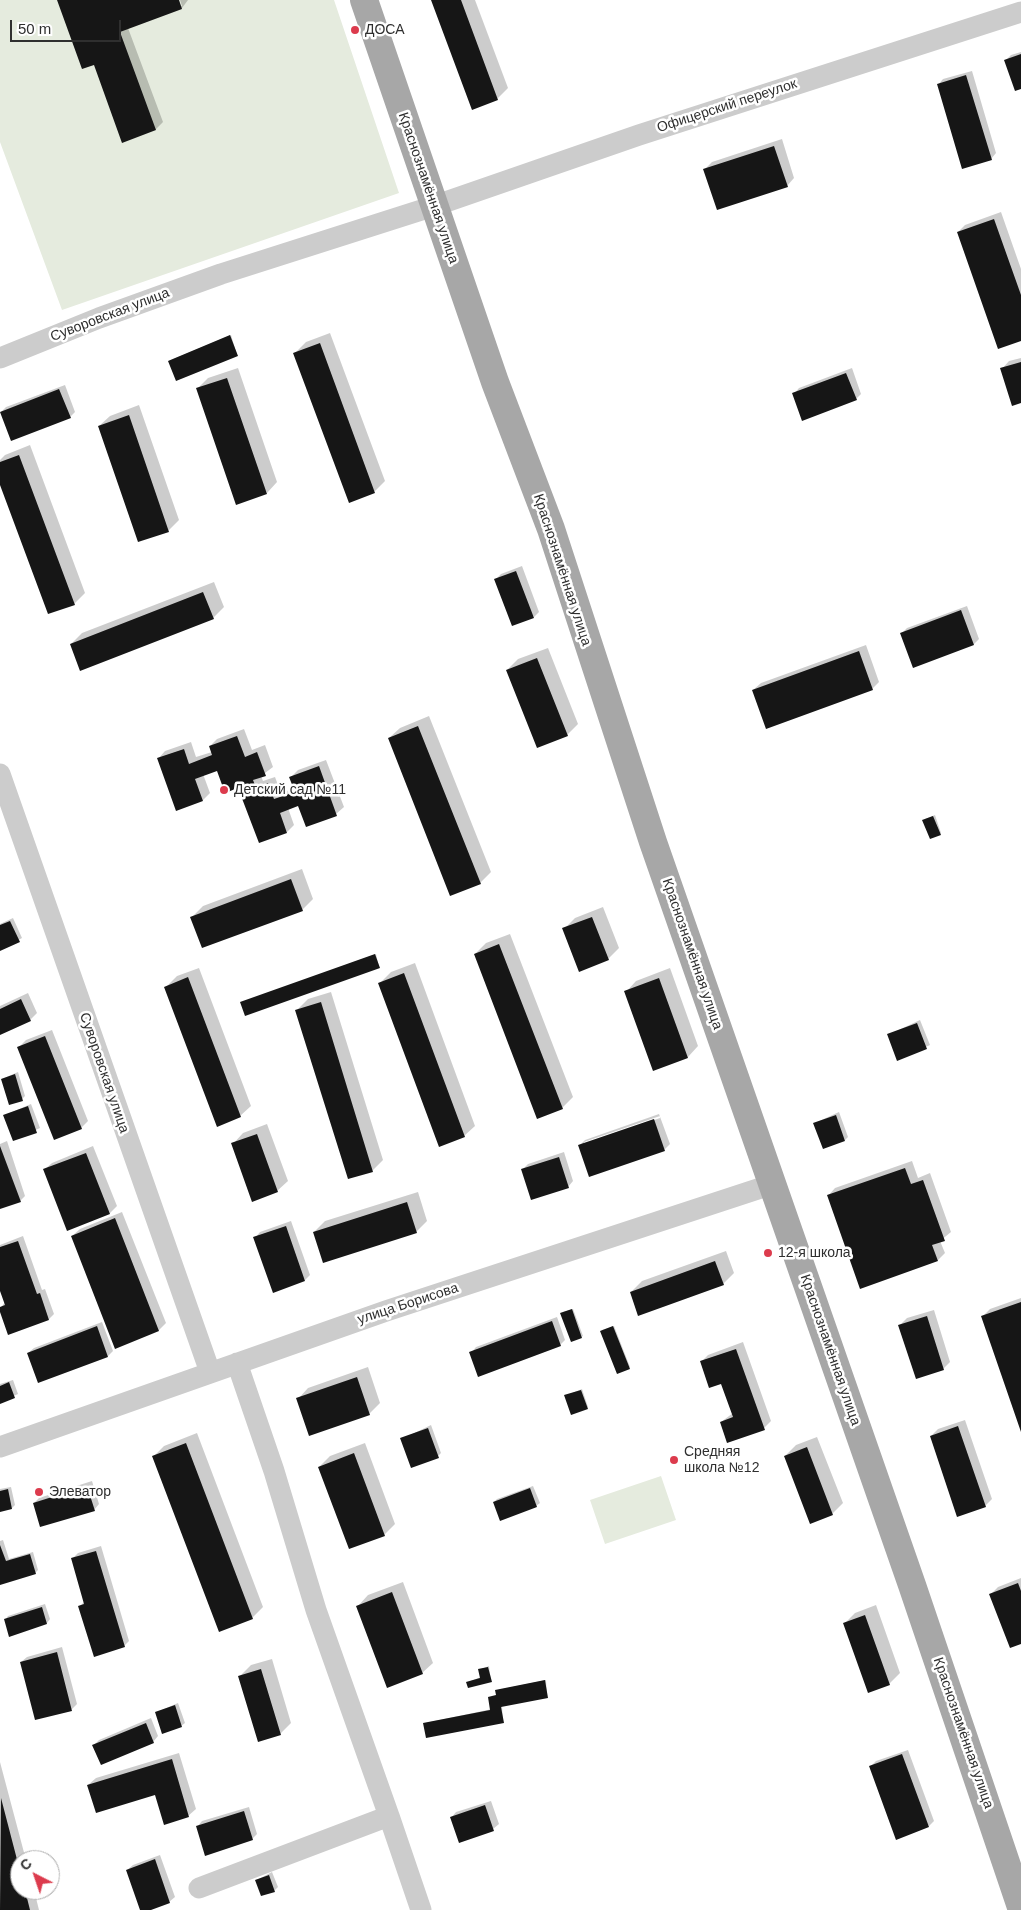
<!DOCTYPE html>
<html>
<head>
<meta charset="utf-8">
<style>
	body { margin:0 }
	#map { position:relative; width:1021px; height:1910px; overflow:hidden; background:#fff; font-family:Arial,sans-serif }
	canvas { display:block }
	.north { position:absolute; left:10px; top:1850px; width:50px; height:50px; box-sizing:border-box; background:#fff; border:1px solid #acacac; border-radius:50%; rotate:319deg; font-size:14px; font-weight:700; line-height:20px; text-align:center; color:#2f2f2f }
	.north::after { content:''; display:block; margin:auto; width:18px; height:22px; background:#dc3b4d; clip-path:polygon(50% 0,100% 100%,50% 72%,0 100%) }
	.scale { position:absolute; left:10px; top:20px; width:111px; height:22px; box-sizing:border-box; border:2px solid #2f2f2f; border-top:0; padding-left:6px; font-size:15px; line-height:18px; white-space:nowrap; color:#2f2f2f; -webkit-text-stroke:4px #fff; paint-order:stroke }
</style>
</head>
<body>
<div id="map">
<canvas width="1021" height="1910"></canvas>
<div class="north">С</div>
<div class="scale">50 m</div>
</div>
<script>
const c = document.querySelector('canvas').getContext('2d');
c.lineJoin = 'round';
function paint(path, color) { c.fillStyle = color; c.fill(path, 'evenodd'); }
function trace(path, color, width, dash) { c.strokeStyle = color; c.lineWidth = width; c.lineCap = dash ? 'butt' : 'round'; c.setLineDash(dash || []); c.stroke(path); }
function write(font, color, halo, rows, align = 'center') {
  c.font = font + ' Arial,sans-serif'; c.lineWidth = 5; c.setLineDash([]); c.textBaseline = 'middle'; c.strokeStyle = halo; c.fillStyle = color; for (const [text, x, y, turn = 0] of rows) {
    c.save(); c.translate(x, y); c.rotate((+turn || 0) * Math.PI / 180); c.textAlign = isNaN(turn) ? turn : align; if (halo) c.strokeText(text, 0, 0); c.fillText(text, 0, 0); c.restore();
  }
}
paint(new Path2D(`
	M 0,0 L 334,0 L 399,193 L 62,310 L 0,142 Z
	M 661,1476 L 676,1520 L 605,1544 L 590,1500 Z`), '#e5ebde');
paint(new Path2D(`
	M 59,0 L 178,0 L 180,6 L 182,6 L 180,0 L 188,0 L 182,8 L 128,28 L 163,122 L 156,129 L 123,141 L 95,63 Z
	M 432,0 L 475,0 L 508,88 L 497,99 Z
	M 1021,52 L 1021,88 L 1006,60 L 1011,55 Z
	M 972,71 L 996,153 L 991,159 L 938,85 L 943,79 Z
	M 782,139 L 794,178 L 787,186 L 705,169 L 712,162 Z
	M 1001,212 L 1021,269 L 1021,340 L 958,232 L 965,225 Z
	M 330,333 L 385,481 L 375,491 L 350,501 L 295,353 L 306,342 Z
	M 231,335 L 237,355 L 169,361 L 171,360 Z
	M 1021,358 L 1021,402 L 1002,369 L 1009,361 Z
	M 238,368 L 277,482 L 267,493 L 197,389 L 208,378 Z
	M 852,368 L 861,394 L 856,399 L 794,394 L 799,388 Z
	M 65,385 L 75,412 L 70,417 L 1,412 L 6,407 Z
	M 139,405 L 179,520 L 168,531 L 99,426 L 110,416 Z
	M 30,445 L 85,593 L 74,604 L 0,481 L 0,460 L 5,455 Z
	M 522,566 L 539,612 L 534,617 L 496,579 L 501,574 Z
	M 214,582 L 224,607 L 213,618 L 71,644 L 82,633 Z
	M 967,606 L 979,639 L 974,644 L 914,667 L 902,633 L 907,628 Z
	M 866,645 L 879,682 L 872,689 L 753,690 L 761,683 Z
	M 548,648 L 578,724 L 567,735 L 507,670 L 518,659 Z
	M 429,716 L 491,872 L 480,883 L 389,738 L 400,728 Z
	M 244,729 L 252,750 L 265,745 L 273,767 L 261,776 L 263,781 L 275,777 L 281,793 L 295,788 L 291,777 L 298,770 L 326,760 L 344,807 L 336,814 L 299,804 L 288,808 L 294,825 L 287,832 L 218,769 L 203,774 L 210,793 L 203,800 L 177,810 L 158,759 L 165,751 L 191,742 L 196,757 L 212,752 L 210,746 L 217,739 Z
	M 935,815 L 941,833 L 940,834 L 925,819 Z
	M 302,869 L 313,899 L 302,910 L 192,917 L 203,906 Z
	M 603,907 L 619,948 L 608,959 L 564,929 L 575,918 Z
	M 13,918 L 22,938 L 0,950 L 0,924 Z
	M 510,934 L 573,1097 L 562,1108 L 475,954 L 486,943 Z
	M 376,954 L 379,967 L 243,1002 Z
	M 415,963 L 475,1126 L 464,1136 L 380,983 L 391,972 Z
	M 199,968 L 251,1106 L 240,1116 L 166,987 L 177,976 Z
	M 670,968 L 698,1046 L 688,1057 L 654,1069 L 626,992 L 636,981 Z
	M 331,992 L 383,1160 L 372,1171 L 297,1010 L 308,999 Z
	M 28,993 L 37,1013 L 30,1020 L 0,1033 L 0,1006 Z
	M 920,1020 L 930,1045 L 898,1060 L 888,1035 Z
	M 52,1030 L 88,1121 L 81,1128 L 19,1047 L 26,1040 Z
	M 18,1072 L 25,1096 L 22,1099 L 2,1079 Z
	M 31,1104 L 40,1128 L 14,1140 L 5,1115 Z
	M 839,1112 L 848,1137 L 845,1140 L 815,1123 Z
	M 659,1114 L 670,1144 L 664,1150 L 580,1145 L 585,1140 ZM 660,1116 L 660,1118 L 584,1144 L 584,1142 Z
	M 267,1124 L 288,1181 L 277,1191 L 233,1144 L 243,1133 Z
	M 7,1141 L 25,1196 L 20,1201 L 0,1208 L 0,1144 Z
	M 93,1146 L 117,1206 L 110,1213 L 44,1170 L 52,1163 Z
	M 564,1152 L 573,1181 L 568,1187 L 523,1169 L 528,1164 Z
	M 912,1161 L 918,1178 L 930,1173 L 951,1232 L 940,1241 L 945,1253 L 938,1260 L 828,1196 L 835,1188 Z
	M 418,1192 L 427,1221 L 416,1232 L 314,1232 L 325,1221 Z
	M 122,1212 L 166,1323 L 159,1330 L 116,1347 L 72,1236 L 80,1229 Z
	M 291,1221 L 310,1275 L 305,1280 L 255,1238 L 260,1232 Z
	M 23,1236 L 42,1290 L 45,1289 L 54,1314 L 49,1319 L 0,1309 L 5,1302 L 0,1287 L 0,1245 Z
	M 726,1251 L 734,1273 L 723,1284 L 631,1292 L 642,1281 Z
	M 1021,1298 L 1021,1429 L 983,1316 L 990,1309 Z
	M 573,1309 L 583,1336 L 572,1341 L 563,1312 Z
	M 934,1310 L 950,1362 L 943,1369 L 900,1325 L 907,1318 Z
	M 557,1317 L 565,1340 L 560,1345 L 471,1353 L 476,1347 Z
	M 102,1322 L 113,1351 L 108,1356 L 28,1353 L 34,1348 Z
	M 614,1326 L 630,1367 L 629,1368 L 602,1330 Z
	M 743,1342 L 771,1421 L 764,1428 L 721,1422 L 733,1413 L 722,1382 L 701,1362 L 708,1355 Z
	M 368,1367 L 380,1403 L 369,1414 L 298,1399 L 308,1388 Z
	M 13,1380 L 18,1394 L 0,1402 L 0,1384 Z
	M 582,1389 L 588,1407 L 587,1408 L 567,1395 Z
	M 965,1420 L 992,1499 L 985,1506 L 931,1436 L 938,1429 Z
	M 431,1425 L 441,1453 L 438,1456 L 402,1439 Z
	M 197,1433 L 263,1607 L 252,1618 L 153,1457 L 164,1446 Z
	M 817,1437 L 843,1503 L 832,1514 L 785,1456 L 796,1445 Z
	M 365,1443 L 395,1524 L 384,1535 L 319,1467 L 330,1456 Z
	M 92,1481 L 99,1504 L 94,1510 L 34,1503 L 39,1498 Z
	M 533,1486 L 540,1503 L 536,1506 L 494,1502 L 497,1499 Z
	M 11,1487 L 15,1505 L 12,1508 L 0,1510 L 0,1489 Z
	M 3,1540 L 9,1559 L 33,1552 L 38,1570 L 35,1573 L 0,1584 L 0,1541 Z
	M 101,1546 L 129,1641 L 124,1646 L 80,1606 L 85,1601 L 72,1559 L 78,1553 Z
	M 1021,1578 L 1021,1642 L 991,1594 L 998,1587 Z
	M 403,1582 L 433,1663 L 422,1673 L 358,1606 L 368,1595 Z
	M 45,1604 L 50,1619 L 47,1623 L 10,1635 L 5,1620 L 8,1616 Z
	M 876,1605 L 900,1673 L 889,1684 L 844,1624 L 855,1613 Z
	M 62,1647 L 77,1704 L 72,1709 L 36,1719 L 21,1662 L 27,1657 Z
	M 272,1659 L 291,1723 L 280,1734 L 240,1676 L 251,1665 Z
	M 489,1666 L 491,1681 L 468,1682 L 481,1677 L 479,1670 Z
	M 546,1680 L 547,1697 L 502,1706 L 503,1722 L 425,1723 L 492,1709 L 498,1690 Z
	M 178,1703 L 185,1723 L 181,1726 L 157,1712 Z
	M 151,1718 L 158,1736 L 153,1742 L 94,1745 L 99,1740 Z
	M 908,1750 L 934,1821 L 929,1826 L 870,1767 L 876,1761 Z
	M 179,1753 L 196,1809 L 188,1816 L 156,1793 L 88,1785 L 96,1778 Z
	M 0,1762 L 26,1860 L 20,1860 L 20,1890 L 34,1890 L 39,1910 L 0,1910 Z
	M 491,1801 L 499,1824 L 493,1829 L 451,1818 L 456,1812 Z
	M 249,1807 L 257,1834 L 252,1839 L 197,1827 L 202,1821 Z
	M 160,1855 L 175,1897 L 169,1902 L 141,1910 L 127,1870 L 133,1865 Z
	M 272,1872 L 278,1887 L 274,1891 L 257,1880 Z`), '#0003');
paint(new Path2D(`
	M 57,0 L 179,0 L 182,9 L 120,32 L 156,130 L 122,143 L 94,65 L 82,69 Z
	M 431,0 L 461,0 L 498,100 L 472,110 Z
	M 1021,54 L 1021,89 L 1015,91 L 1004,60 Z
	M 966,75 L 992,160 L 962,169 L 937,84 Z
	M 774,146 L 788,187 L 717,210 L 703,169 Z
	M 994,219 L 1021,295 L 1021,341 L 998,349 L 957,232 Z
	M 230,335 L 238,356 L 176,381 L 168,361 Z
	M 320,343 L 375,493 L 349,503 L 293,353 Z
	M 1021,362 L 1021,403 L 1012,406 L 1000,368 Z
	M 846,373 L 857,400 L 802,421 L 792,393 Z
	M 227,378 L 267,494 L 236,505 L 196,388 Z
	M 59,389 L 71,418 L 11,441 L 0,412 Z
	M 129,415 L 169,532 L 138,542 L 98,426 Z
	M 19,455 L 75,605 L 48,614 L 0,485 L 0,462 Z
	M 516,571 L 534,618 L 512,626 L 494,579 Z
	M 203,592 L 214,619 L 80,671 L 70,644 Z
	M 961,610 L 974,645 L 913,668 L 900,633 Z
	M 859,651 L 873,690 L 766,729 L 752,690 Z
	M 537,658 L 568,736 L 537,748 L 506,670 Z
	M 418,726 L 481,884 L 450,896 L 388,738 Z
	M 237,736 L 245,757 L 257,752 L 266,776 L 253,780 L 256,788 L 268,783 L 274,799 L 295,792 L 289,777 L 319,766 L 337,816 L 306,827 L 298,806 L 280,813 L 287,833 L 259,843 L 238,788 L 225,793 L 217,771 L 195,779 L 203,801 L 176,811 L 157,758 L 184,749 L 189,764 L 212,755 L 209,746 Z
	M 933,816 L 941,835 L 930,839 L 922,820 Z
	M 291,879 L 303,911 L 202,948 L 190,917 Z
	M 592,917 L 609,960 L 579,972 L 562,928 Z
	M 10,921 L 20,942 L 0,951 L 0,925 Z
	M 499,944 L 563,1109 L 537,1119 L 474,954 Z
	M 375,954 L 380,968 L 245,1016 L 240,1002 Z
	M 404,973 L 465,1137 L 439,1147 L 378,983 Z
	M 188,977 L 241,1117 L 217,1127 L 164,987 Z
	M 659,978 L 688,1058 L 653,1071 L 624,991 Z
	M 21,999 L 31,1021 L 0,1035 L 0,1009 Z
	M 321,1002 L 373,1172 L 348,1179 L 295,1010 Z
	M 917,1023 L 927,1049 L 897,1061 L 887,1034 Z
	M 45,1036 L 82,1129 L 54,1140 L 17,1047 Z
	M 15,1074 L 23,1101 L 9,1105 L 1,1079 Z
	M 28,1106 L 37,1133 L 13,1141 L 3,1115 Z
	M 836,1115 L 845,1141 L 823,1149 L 813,1123 Z
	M 654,1119 L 665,1151 L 589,1177 L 578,1145 Z
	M 257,1134 L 278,1192 L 252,1202 L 231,1143 Z
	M 0,1146 L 21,1202 L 0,1209 Z
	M 86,1153 L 110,1214 L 67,1231 L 43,1169 Z
	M 559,1157 L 569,1188 L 531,1200 L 521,1169 Z
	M 905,1168 L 911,1184 L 923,1180 L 945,1241 L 932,1245 L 938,1261 L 860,1289 L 827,1195 Z
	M 407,1202 L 417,1233 L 323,1263 L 313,1232 Z
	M 115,1218 L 159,1331 L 115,1349 L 71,1236 Z
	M 286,1226 L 305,1281 L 273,1293 L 253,1237 Z
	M 18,1241 L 37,1294 L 40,1293 L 49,1320 L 8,1335 L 0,1312 L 0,1307 L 5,1305 L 0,1291 L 0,1247 Z
	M 715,1261 L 724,1285 L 638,1316 L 630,1292 Z
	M 1021,1302 L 1021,1432 L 981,1316 Z
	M 572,1309 L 582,1338 L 571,1342 L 560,1313 Z
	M 927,1316 L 944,1370 L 916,1379 L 898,1325 Z
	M 552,1321 L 561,1346 L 478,1377 L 469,1352 Z
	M 97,1326 L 108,1357 L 38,1383 L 27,1353 Z
	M 613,1326 L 630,1369 L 617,1374 L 600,1331 Z
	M 736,1349 L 765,1430 L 727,1443 L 720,1422 L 733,1417 L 721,1384 L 709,1388 L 700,1361 Z
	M 357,1377 L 370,1415 L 309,1436 L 296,1398 Z
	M 9,1382 L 15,1398 L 0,1404 L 0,1386 Z
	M 581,1390 L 588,1409 L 571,1415 L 564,1395 Z
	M 958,1426 L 986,1507 L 957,1517 L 930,1436 Z
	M 428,1428 L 439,1458 L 411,1468 L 400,1438 Z
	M 186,1443 L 253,1619 L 219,1632 L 152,1456 Z
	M 807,1447 L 833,1515 L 810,1524 L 784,1456 Z
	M 354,1453 L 385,1536 L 349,1549 L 318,1467 Z
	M 87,1486 L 95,1511 L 40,1527 L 33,1503 Z
	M 530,1488 L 537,1507 L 500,1521 L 493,1502 Z
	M 8,1489 L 12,1509 L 0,1512 L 0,1491 Z
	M 0,1545 L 6,1561 L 30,1554 L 36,1574 L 0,1585 Z
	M 96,1551 L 125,1647 L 94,1657 L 78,1606 L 84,1604 L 71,1558 Z
	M 1018,1583 L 1021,1591 L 1021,1644 L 1010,1648 L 989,1594 Z
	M 392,1592 L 423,1674 L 387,1688 L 356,1606 Z
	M 42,1607 L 47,1624 L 9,1637 L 4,1619 Z
	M 865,1615 L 890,1685 L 868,1693 L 843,1623 Z
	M 57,1652 L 72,1711 L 35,1720 L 20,1662 Z
	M 488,1667 L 492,1682 L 468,1688 L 466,1682 L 480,1678 L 478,1669 Z
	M 261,1669 L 281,1735 L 258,1742 L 238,1676 Z
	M 545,1680 L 548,1698 L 501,1707 L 504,1723 L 426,1738 L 423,1723 L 490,1710 L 488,1697 L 496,1695 L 495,1690 Z
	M 175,1705 L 182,1727 L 162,1734 L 155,1712 Z
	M 146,1723 L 154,1743 L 101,1765 L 92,1745 Z
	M 902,1754 L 929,1827 L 896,1840 L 869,1766 Z
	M 172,1759 L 189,1817 L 164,1825 L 155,1795 L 96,1813 L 87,1785 Z
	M 1,1798 L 20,1871 L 20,1890 L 25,1890 L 30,1910 L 0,1910 Z
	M 485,1805 L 494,1831 L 459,1843 L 450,1817 Z
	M 244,1811 L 253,1840 L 205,1856 L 196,1826 Z
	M 155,1859 L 170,1903 L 151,1910 L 140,1910 L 126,1870 Z
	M 269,1875 L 275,1892 L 261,1896 L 255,1880 Z`), '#161616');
trace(new Path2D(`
	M 0,358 L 99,318 L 221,274 L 434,206 L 639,135 L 1021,12
	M 0,774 L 210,1372
	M 0,1447 L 386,1311 L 773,1184
	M 389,1816 L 421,1910
	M 199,1888 L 389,1816 L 316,1610 L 274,1471 L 237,1363`), '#ccc', 21);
trace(new Path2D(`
	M 364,0 L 495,382 L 551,529 L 653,842 L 912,1585 L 1021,1907`), '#a7a7a7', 28);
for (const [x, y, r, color] of [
	[355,30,5,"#dc3b4d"],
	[224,790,5,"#dc3b4d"],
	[768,1253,5,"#dc3b4d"],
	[674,1460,5,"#dc3b4d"],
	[39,1492,5,"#dc3b4d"]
]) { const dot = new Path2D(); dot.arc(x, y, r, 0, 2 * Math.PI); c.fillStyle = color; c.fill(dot); trace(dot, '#fff', 2); }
write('14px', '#2f2f2f', '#fff', [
	["ДОСА",365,30],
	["Детский сад №11",234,790],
	["12-я школа",778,1253],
	["Средняя",684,1452],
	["школа №12",684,1468],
	["Элеватор",49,1492]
], 'left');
write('14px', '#2f2f2f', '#fff', [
	["Офицерский переулок",727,106,-18],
	["Краснознамённая улица",428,188,71],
	["Суворовская улица",110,315,-21],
	["Краснознамённая улица",562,570,72],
	["Краснознамённая улица",692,954,71],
	["Суворовская улица",104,1073,71],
	["улица Борисова",408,1304,-18],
	["Краснознамённая улица",830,1350,71],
	["Краснознамённая улица",963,1733,71]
]);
</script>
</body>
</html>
